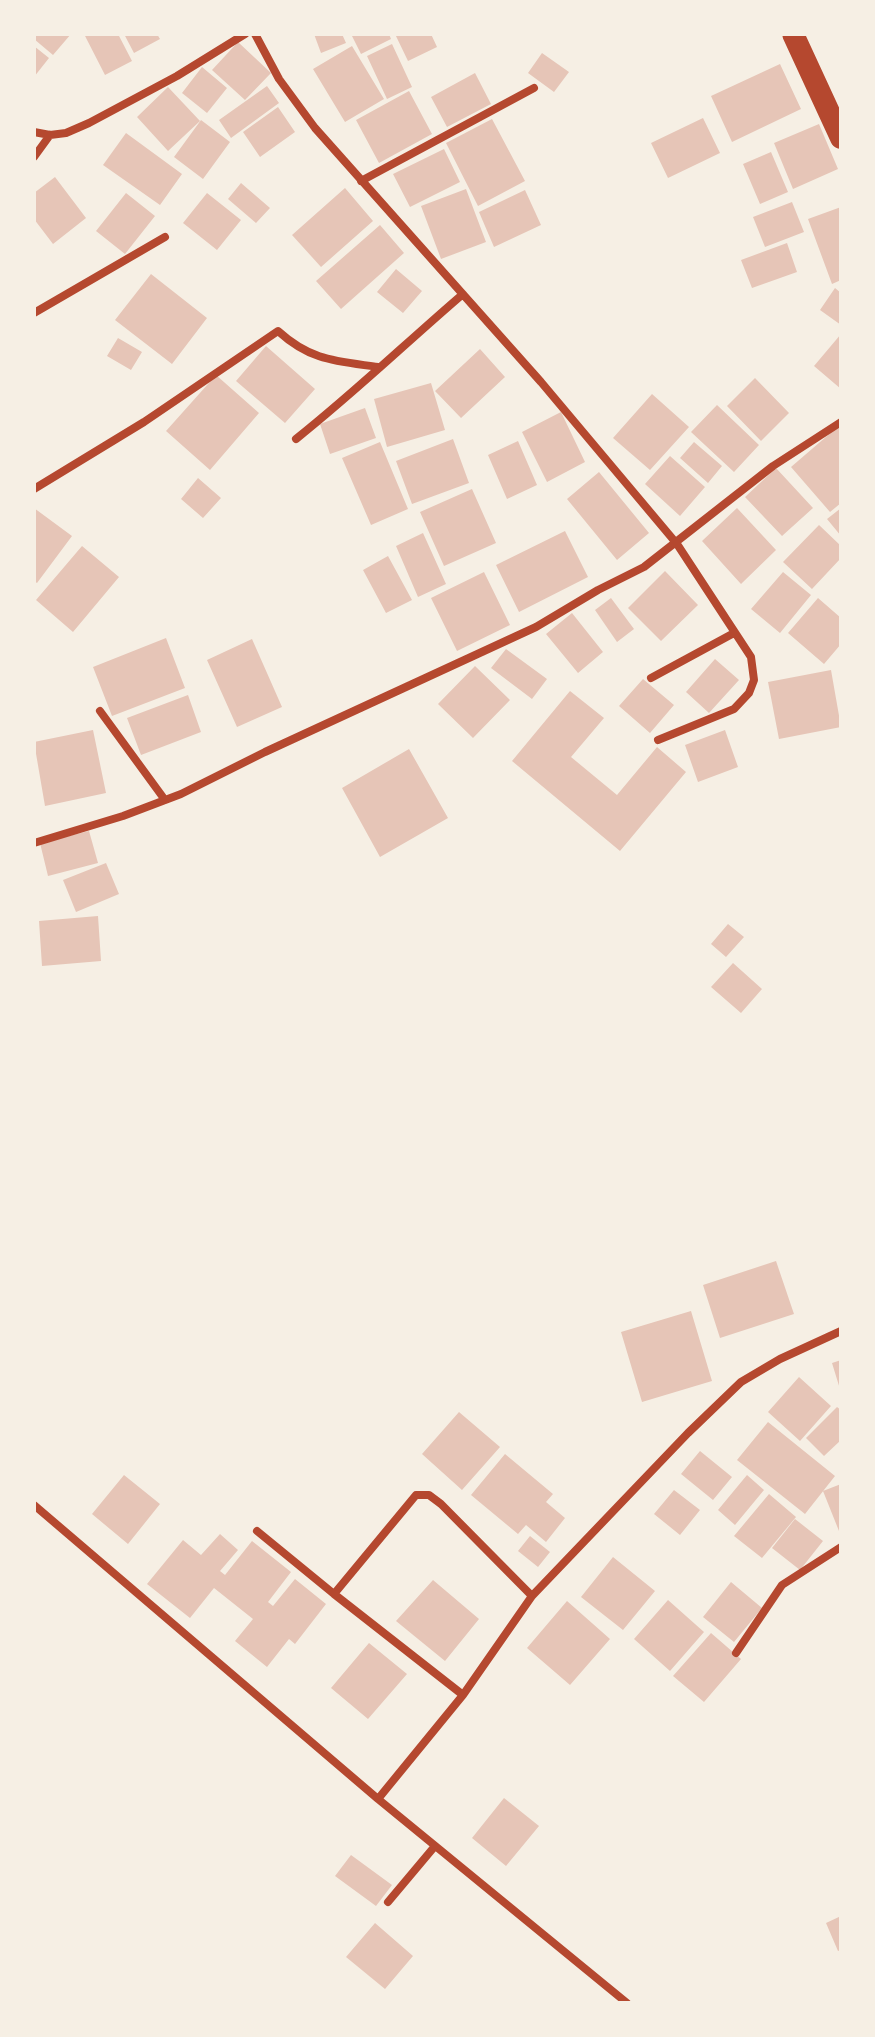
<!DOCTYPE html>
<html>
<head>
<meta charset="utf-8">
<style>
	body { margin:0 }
	#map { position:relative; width:875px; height:2037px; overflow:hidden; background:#f6efe4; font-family:Jost,sans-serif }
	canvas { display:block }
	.frame { position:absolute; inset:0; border:36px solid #f6efe4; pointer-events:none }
</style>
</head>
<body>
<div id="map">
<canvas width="875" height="2037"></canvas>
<div class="frame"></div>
</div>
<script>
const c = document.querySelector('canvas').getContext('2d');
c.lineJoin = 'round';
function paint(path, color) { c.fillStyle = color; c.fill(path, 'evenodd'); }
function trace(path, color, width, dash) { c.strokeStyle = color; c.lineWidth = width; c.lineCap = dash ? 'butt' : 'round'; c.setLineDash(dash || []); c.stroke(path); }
paint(new Path2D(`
	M 34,34 L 71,34 L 53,55 L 34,39 Z
	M 84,34 L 118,34 L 132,61 L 105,75 Z
	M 124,34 L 157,34 L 160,39 L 134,53 Z
	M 314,34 L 342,34 L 346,43 L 321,53 Z
	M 351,34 L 389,34 L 391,39 L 361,54 Z
	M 395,34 L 431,34 L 437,47 L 408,61 Z
	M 238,42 L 271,73 L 245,100 L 212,70 Z
	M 392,44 L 412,87 L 387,99 L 367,56 Z
	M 34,46 L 49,58 L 34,77 Z
	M 352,46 L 384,99 L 345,122 L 313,69 Z
	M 542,53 L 569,72 L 554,92 L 528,73 Z
	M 780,64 L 801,109 L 732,142 L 711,96 Z
	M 202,67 L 227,88 L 207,113 L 182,93 Z
	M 475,73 L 491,104 L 447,127 L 431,97 Z
	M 267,86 L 279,103 L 231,138 L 219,120 Z
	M 168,87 L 200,121 L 168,151 L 137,117 Z
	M 409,91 L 432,134 L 379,163 L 356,120 Z
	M 278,107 L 295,132 L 260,157 L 243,132 Z
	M 703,118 L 720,153 L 668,178 L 651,143 Z
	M 492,119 L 525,181 L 478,206 L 446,143 Z
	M 201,120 L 230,142 L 203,179 L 174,157 Z
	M 819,124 L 838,169 L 793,189 L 774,143 Z
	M 126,133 L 182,174 L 160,205 L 103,165 Z
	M 444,149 L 460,182 L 410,207 L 393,174 Z
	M 771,152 L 788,192 L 760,204 L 743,164 Z
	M 55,177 L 86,218 L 53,244 L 34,219 L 34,193 Z
	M 241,183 L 270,208 L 256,223 L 228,199 Z
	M 345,188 L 373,221 L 321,267 L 292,235 Z
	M 466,189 L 486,242 L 441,259 L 421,206 Z
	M 525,190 L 541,225 L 494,247 L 479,212 Z
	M 126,193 L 155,216 L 125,254 L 96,231 Z
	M 207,193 L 241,220 L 217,250 L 183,223 Z
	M 792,202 L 804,232 L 765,247 L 753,217 Z
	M 841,207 L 841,280 L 832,284 L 808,219 Z
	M 380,225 L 404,253 L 341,309 L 316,281 Z
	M 787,243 L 797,272 L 752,288 L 741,260 Z
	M 396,269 L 422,291 L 403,313 L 377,292 Z
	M 151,274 L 207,318 L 172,364 L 115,320 Z
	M 835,288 L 841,293 L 841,325 L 820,310 Z
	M 841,334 L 841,389 L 814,366 Z
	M 118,338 L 142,352 L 131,370 L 107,356 Z
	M 266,346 L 315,389 L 285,423 L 236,381 Z
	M 480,349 L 505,377 L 461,418 L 435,391 Z
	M 216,375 L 259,413 L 210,470 L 166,431 Z
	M 755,378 L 789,413 L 761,441 L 727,406 Z
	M 431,383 L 445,430 L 387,447 L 374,399 Z
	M 652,394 L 689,427 L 650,470 L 613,438 Z
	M 717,405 L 759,445 L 734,472 L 691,432 Z
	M 365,408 L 376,438 L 330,454 L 320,424 Z
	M 561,412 L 585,462 L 547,482 L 522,432 Z
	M 841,424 L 841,503 L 830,512 L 791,467 Z
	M 453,439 L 469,483 L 412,504 L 396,461 Z
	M 518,441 L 537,485 L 507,499 L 488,455 Z
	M 380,442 L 408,509 L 371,525 L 342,458 Z
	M 694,442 L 722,466 L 708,483 L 680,458 Z
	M 670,456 L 705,487 L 680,516 L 645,484 Z
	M 776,468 L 813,508 L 782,536 L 745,497 Z
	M 599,472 L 649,533 L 617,560 L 567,499 Z
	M 198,478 L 221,498 L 203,518 L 181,499 Z
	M 472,489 L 496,543 L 444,566 L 420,512 Z
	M 34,508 L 72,536 L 37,583 L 34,581 Z
	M 737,508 L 776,550 L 741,584 L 702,541 Z
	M 841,508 L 841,536 L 827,519 Z
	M 819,525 L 841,546 L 841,558 L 812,589 L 783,562 Z
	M 565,531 L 588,577 L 519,612 L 496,565 Z
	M 423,533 L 446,584 L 418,597 L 396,546 Z
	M 82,546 L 119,577 L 73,632 L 36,600 Z
	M 388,556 L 412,600 L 386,613 L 363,570 Z
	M 665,571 L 698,605 L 661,641 L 628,608 Z
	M 484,572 L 510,625 L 457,651 L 431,598 Z
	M 783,572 L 811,595 L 780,633 L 751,609 Z
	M 611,598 L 634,629 L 617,642 L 595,610 Z
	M 818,598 L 841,618 L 841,644 L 824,664 L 788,633 Z
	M 572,613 L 603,652 L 578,673 L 546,634 Z
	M 166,638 L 185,688 L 112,716 L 93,667 Z
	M 252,639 L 282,707 L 237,727 L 207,660 Z
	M 506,649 L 547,679 L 532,699 L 491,668 Z
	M 715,659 L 739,680 L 709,713 L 686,692 Z
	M 475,666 L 510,700 L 473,738 L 438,704 Z
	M 831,670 L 841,727 L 779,739 L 768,682 Z
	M 643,679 L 674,705 L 650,733 L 619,706 Z
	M 570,691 L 604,718 L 571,757 L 617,795 L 657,747 L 686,772 L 620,851 L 512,761 Z
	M 188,695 L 201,732 L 141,755 L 127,718 Z
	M 93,730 L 106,793 L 45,806 L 34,742 Z
	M 725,730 L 738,767 L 698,782 L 685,745 Z
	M 409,749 L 448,818 L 380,857 L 342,788 Z
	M 89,831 L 98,863 L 48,876 L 40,843 Z
	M 106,863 L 119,894 L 76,912 L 63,880 Z
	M 98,916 L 101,961 L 42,966 L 39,921 Z
	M 728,924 L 744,937 L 726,957 L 711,944 Z
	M 733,963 L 762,989 L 741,1013 L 711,987 Z
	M 776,1261 L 794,1314 L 720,1338 L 703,1285 Z
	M 691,1311 L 712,1381 L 642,1402 L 621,1332 Z
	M 841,1360 L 841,1389 L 840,1389 L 832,1363 Z
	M 799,1377 L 831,1406 L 800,1441 L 768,1412 Z
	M 837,1407 L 841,1410 L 841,1440 L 824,1456 L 806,1438 Z
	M 459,1412 L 500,1447 L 462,1490 L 422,1454 Z
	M 768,1422 L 835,1476 L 805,1514 L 737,1460 Z
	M 700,1451 L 732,1477 L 713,1500 L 681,1474 Z
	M 505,1454 L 553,1494 L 546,1502 L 565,1518 L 546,1542 L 526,1525 L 518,1534 L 471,1495 Z
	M 124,1475 L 160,1504 L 128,1544 L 92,1514 Z
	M 747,1475 L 764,1490 L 735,1525 L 718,1510 Z
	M 841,1484 L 841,1536 L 823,1491 Z
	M 674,1490 L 700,1510 L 680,1535 L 654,1514 Z
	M 769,1494 L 796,1517 L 762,1558 L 734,1536 Z
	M 795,1519 L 823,1541 L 800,1570 L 772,1548 Z
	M 220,1534 L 238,1550 L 220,1571 L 225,1575 L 252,1541 L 291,1572 L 268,1602 L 273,1606 L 295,1579 L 326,1604 L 295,1644 L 289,1639 L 267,1667 L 235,1641 L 253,1619 L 214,1588 L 190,1618 L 147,1584 L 183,1540 L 201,1555 Z
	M 530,1536 L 550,1552 L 538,1567 L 518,1551 Z
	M 613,1557 L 655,1591 L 623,1630 L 581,1597 Z
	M 433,1580 L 479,1619 L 445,1661 L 396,1621 Z
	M 731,1582 L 762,1608 L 734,1642 L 703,1617 Z
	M 668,1600 L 704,1632 L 670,1671 L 634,1639 Z
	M 567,1601 L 610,1639 L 570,1685 L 527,1648 Z
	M 711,1633 L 741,1659 L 704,1702 L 673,1676 Z
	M 369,1643 L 407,1674 L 368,1719 L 331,1688 Z
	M 504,1798 L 539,1826 L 506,1866 L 472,1838 Z
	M 351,1855 L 392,1885 L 376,1906 L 335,1876 Z
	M 841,1916 L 841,1950 L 838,1951 L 826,1923 Z
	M 375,1923 L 413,1956 L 385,1989 L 346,1957 Z`), '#e6c5b7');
trace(new Path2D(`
	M 255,34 L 279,79 L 315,128 L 541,382 L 677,544 L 751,657 L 754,680 L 749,693 L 734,709 L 658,740
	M 34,132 L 50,135 L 66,133 L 89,123 L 177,76 L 245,34
	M 34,157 L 50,135
	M 361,181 L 534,88
	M 34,313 L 165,237
	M 296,439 C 354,393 407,342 463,294
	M 34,489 L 144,422 L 278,331 C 311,361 336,361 378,367
	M 651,678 L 734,633
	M 100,711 L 165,800
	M 34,843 L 123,816 L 181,794 L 265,752 L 536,627 L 598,590 L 644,567 L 773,466 L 841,422
	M 34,1505 L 378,1799
	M 257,1531 L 334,1594 L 416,1495 L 429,1495 L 441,1504 L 532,1596
	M 334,1594 L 463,1695
	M 736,1653 L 782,1585 L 841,1547
	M 388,1902 L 435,1846
	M 627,2003 L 378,1799 L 463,1695 L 532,1596 L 688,1433 L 741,1382 L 780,1359 L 841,1331`), '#b5482f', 8);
trace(new Path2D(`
	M 793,34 L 841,138`), '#b5482f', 22);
</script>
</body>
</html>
